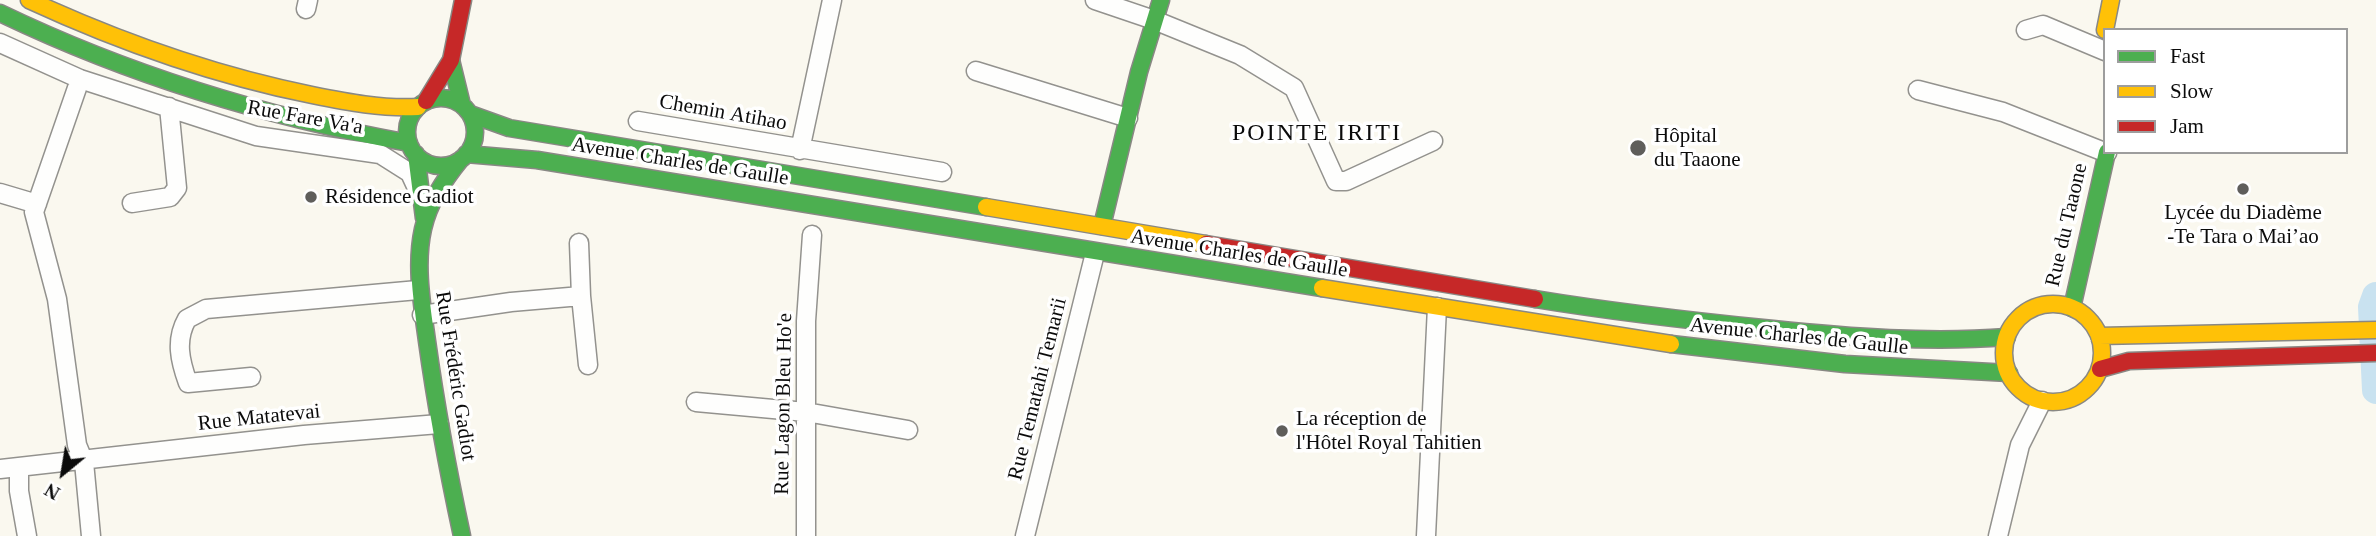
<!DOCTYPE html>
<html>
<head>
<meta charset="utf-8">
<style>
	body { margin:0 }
	#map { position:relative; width:2376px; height:536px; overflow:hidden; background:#faf8ef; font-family:"Times New Roman",serif }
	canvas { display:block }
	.legend { position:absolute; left:2103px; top:28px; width:245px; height:126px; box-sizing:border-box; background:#fff; border:2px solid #9d9d9d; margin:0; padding:9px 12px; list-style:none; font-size:21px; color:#0b0b0b }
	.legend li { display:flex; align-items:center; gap:14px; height:35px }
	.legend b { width:35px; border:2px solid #9d9d9d }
	.north { position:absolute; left:28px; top:438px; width:70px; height:70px; -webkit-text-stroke:5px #fff; paint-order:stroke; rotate:210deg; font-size:19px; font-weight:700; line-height:28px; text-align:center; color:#0b0b0b }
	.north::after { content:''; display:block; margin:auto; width:24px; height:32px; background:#0b0b0b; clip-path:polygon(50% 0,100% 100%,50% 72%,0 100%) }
</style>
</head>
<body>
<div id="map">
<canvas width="2376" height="536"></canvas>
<ul class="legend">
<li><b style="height:9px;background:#4caf50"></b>Fast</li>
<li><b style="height:9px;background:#ffc107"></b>Slow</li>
<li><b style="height:9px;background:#c62828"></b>Jam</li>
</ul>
<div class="north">N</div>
</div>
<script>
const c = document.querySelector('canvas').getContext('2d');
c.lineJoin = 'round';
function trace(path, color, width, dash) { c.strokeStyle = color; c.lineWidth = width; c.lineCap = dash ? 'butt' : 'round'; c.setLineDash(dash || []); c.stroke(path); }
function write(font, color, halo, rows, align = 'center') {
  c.font = font + ' "Times New Roman",serif'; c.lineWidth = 7; c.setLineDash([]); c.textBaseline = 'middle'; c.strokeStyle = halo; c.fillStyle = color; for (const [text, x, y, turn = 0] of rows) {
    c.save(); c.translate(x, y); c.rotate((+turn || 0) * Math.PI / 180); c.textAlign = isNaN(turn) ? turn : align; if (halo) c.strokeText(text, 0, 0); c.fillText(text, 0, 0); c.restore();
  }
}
trace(new Path2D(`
	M 2376,296 L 2372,307 L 2376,390`), '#c9e2f0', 28);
const street = new Path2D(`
	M 1095,0 L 1154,20 L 1240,55 L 1294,88 L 1336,181 L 1346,181 L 1433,141
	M 306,9 L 308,0
	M 2026,30 L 2043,25 L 2105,51
	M 0,43 L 80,79 L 256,136 L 380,154 L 410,173 L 416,186
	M 976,71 L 1128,118
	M 77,88 L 34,212 L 57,299 L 77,445 L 84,462 L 91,536
	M 1918,90 L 2003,112 L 2107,153
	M 638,121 L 942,172
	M 800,150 L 832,0
	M 0,193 L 37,204
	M 132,203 L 170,197 L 177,188 L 169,107
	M 579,243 L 581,296
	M 422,315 L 511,302 L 581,296 L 588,365
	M 251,377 L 188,383 C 180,361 175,340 187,319 L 206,309 L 418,290
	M 696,402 L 806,412 L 908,430
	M 19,467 L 19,491 L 27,536
	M 0,469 L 304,435 L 439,424
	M 806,536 L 806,321 L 812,235
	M 1025,536 L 1095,253
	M 1426,536 L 1437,307
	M 1998,536 L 2020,445 L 2042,401`);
const fast = new Path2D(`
	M 0,13 C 131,76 266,117 409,143
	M 451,60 L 462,105
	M407 132a34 34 0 1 1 68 0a34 34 0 1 1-68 0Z
	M 470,114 L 509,128 L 986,207
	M 416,154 L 424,218
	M 466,154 L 537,160 L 1322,288
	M 461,159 C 444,180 429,202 423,229 C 415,265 422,304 427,341 C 436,406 448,471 462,536
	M 1102,226 L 1139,72 L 1161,0
	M 1535,299 C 1614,312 1693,321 1773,329 C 1850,337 1929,343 2007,337
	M 2072,308 L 2107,152
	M 1671,344 L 1845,364 L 2009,373`);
const slow = new Path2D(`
	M 29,0 C 120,42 213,75 312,95 C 347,102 382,109 418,107
	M 2105,30 L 2111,0
	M 986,207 L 1206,244
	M 1322,288 L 1671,344
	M2004 353a49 49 0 1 1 98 0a49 49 0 1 1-98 0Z
	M 2099,336 L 2376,330`);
const jam = new Path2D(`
	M 426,101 L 451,60 L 463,0
	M 1206,244 L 1535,299
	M 2100,369 L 2129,361 L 2376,353`);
trace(street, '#93928e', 21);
trace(fast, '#898884', 19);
trace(slow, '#898884', 19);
trace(jam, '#898884', 19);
trace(street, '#fefefd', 18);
trace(fast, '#4caf50', 16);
trace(slow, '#ffc107', 16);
trace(jam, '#c62828', 16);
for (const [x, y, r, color] of [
	[1638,148,9,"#5f5e5b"],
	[2243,189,7,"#5f5e5b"],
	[311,197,7,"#5f5e5b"],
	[1282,431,7,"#5f5e5b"]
]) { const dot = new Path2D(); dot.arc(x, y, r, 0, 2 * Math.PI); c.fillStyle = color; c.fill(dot); trace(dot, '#fff', 2.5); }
write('21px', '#0b0b0b', '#fff', [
	["Chemin Atihao",723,113,10],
	["Rue Fare Va'a",305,118,10],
	["Avenue Charles de Gaulle",680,162,9],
	["Rue du Taaone",2067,225,-77],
	["Avenue Charles de Gaulle",1239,254,9],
	["Avenue Charles de Gaulle",1799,337,6],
	["Rue Frédéric Gadiot",455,376,81],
	["Rue Tematahi Temarii",1038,389,-76],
	["Rue Lagon Bleu Ho'e",784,404,-89],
	["Rue Matatevai",259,418,-6]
]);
write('21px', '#0b0b0b', '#fff', [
	["Hôpital",1654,136],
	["du Taaone",1654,160],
	["Résidence Gadiot",325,197],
	["Lycée du Diadème",2243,213,"center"],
	["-Te Tara o Mai’ao",2243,237,"center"],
	["La réception de",1296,419],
	["l'Hôtel Royal Tahitien",1296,443]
], 'left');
c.letterSpacing = '2px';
write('24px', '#0b0b0b', '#fff', [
	["POINTE IRITI",1317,134]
]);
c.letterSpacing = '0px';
</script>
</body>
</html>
